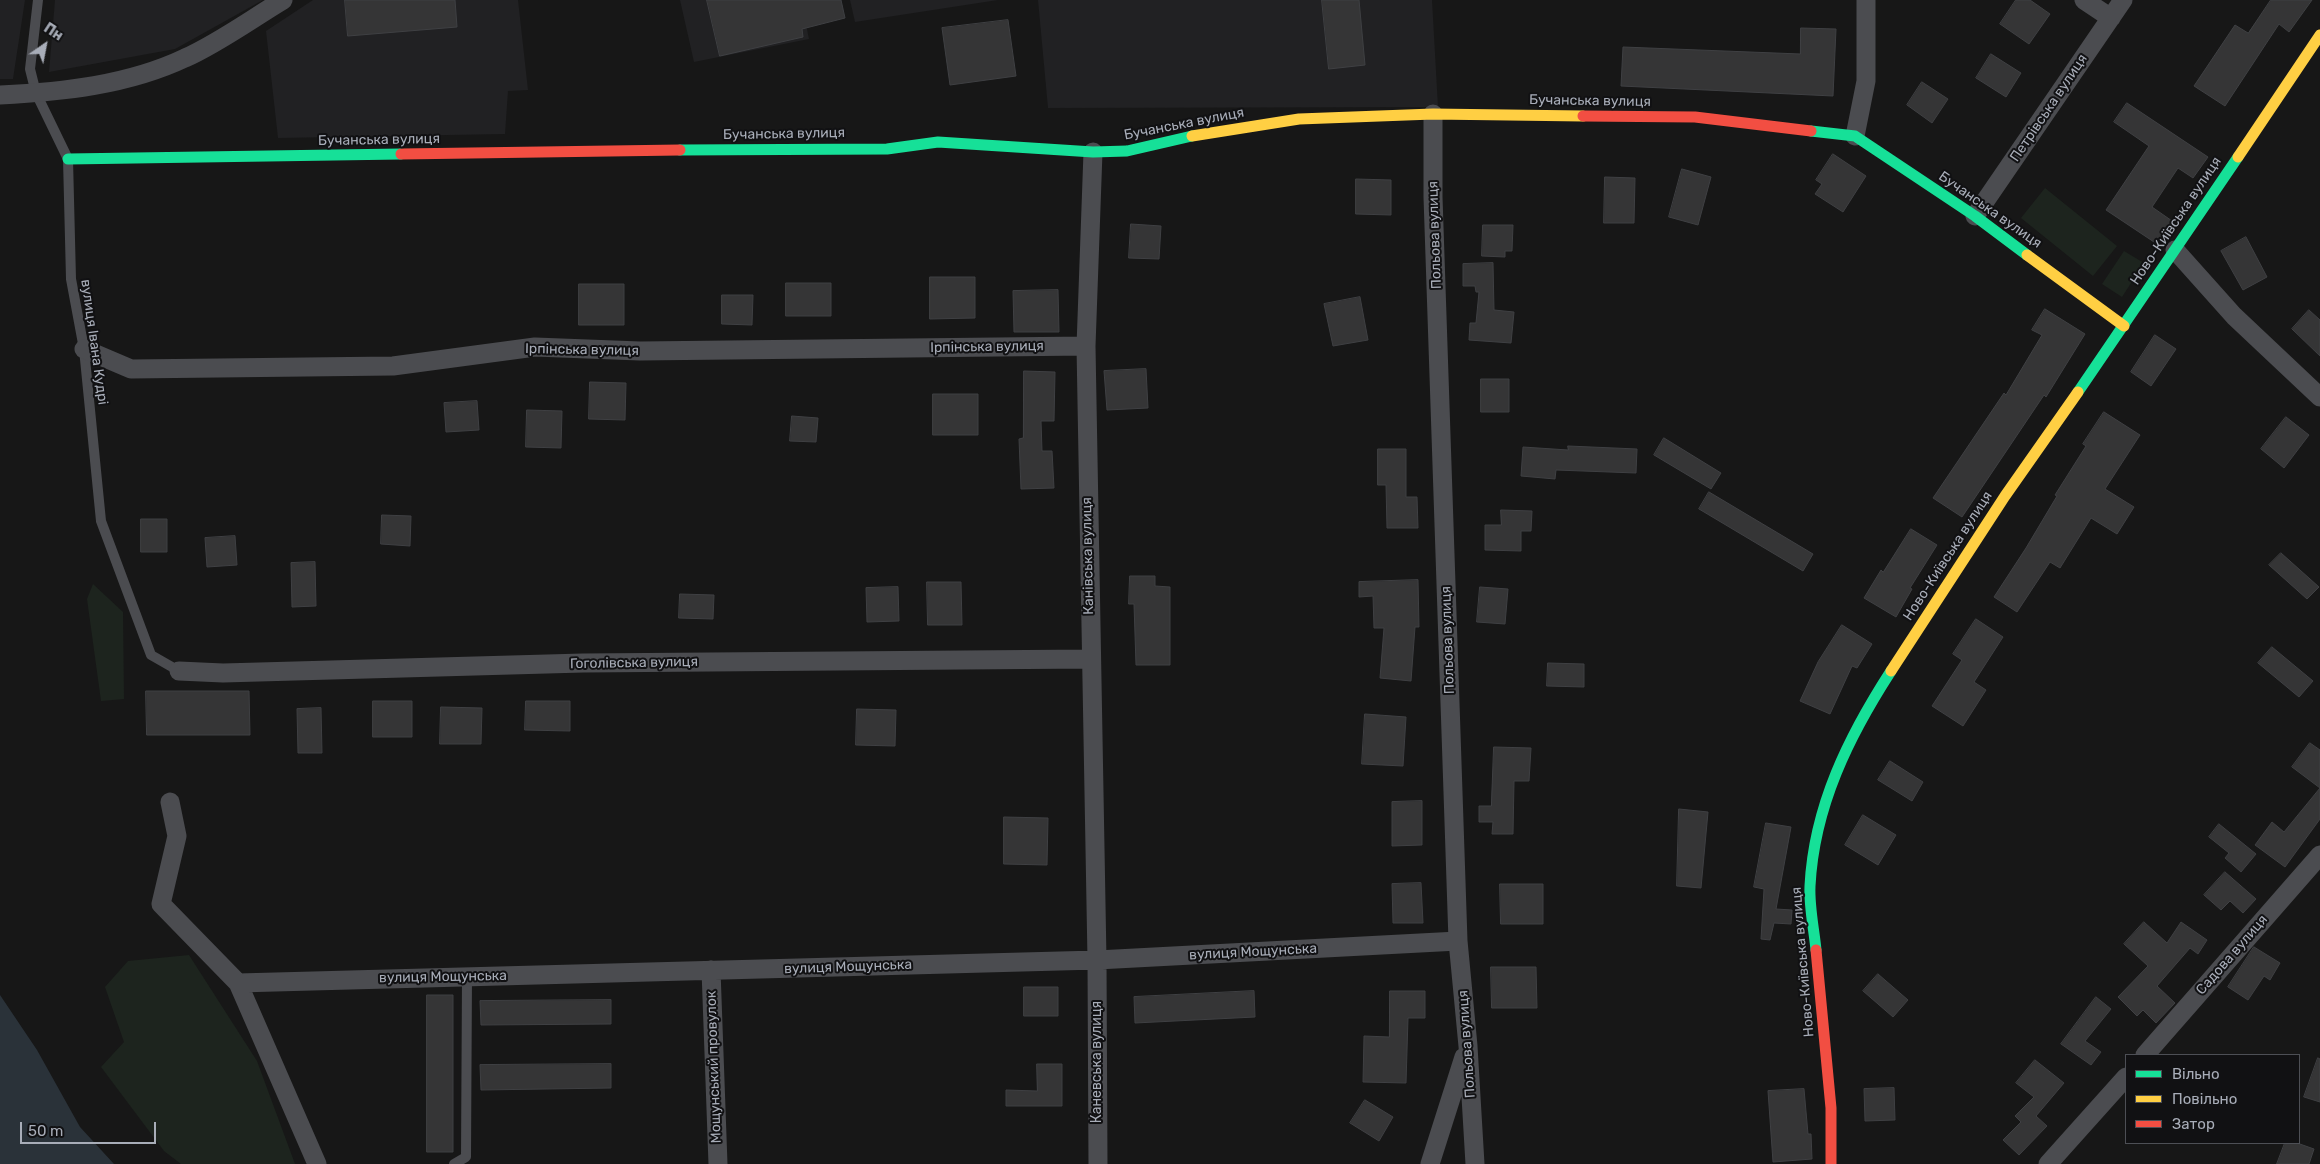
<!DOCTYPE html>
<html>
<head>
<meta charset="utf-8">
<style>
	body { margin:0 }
	#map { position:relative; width:2320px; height:1164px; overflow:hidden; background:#171717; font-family:Rubik,sans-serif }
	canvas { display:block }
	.legend { position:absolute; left:2125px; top:1054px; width:175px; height:90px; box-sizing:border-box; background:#111113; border:1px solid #4d4f55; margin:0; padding:6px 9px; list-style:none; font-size:15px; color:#a8adb8 }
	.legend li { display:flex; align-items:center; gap:10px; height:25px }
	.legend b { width:25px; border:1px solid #4d4f55 }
	.north { position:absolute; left:20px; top:20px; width:50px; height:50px; -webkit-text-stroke:4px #111113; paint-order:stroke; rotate:33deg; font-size:14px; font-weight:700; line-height:20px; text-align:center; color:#a8adb8 }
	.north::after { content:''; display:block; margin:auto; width:18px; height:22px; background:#a8adb8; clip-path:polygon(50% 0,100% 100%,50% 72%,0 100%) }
	.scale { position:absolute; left:20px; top:1122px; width:136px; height:22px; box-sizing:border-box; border:2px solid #a8adb8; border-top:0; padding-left:6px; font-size:15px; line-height:18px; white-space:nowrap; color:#a8adb8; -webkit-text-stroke:4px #111113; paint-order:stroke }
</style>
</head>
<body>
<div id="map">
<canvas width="2320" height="1164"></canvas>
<ul class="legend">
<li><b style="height:6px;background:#16e098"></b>Вільно</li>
<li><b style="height:6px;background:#ffcf43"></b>Повільно</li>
<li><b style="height:6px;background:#f24e42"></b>Затор</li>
</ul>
<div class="north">Пн</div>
<div class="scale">50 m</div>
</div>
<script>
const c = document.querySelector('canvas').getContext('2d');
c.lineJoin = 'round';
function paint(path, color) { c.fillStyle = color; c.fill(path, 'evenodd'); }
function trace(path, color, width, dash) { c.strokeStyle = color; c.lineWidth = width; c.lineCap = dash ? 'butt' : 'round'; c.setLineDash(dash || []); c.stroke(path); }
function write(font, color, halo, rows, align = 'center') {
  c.font = font + ' Rubik,sans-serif'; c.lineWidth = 4; c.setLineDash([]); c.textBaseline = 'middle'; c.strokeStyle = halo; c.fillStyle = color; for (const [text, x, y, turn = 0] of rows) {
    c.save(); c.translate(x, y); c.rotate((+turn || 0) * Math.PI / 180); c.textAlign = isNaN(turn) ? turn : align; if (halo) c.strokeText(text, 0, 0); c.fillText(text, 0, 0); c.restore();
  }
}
paint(new Path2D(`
	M 0,0 L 25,0 L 13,79 L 0,79 Z
	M 55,0 L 263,0 L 175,49 L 49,72 Z
	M 313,0 L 518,0 L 528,90 L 508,91 L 505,134 L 278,138 L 266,31 Z
	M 680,0 L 801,0 L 809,39 L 694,62 Z
	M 850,0 L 998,0 L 855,22 Z
	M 1038,0 L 1432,0 L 1438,107 L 1048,108 Z`), '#212123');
paint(new Path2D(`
	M 2045,188 L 2117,246 L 2093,276 L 2021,218 Z
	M 2124,251 L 2144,263 L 2122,297 L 2102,284 Z
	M 93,584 L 123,612 L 124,699 L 101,701 L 87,599 Z
	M 189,955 L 257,1061 L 295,1164 L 181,1164 L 164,1151 L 101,1067 L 124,1042 L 105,987 L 128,961 Z`), '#1d241e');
paint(new Path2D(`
	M 0,995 L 37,1050 L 80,1127 L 114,1164 L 0,1164 Z`), '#2a3239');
const building = new Path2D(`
	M 345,0 L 455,0 L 457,27 L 348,36 Z
	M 707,0 L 841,0 L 845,18 L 802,29 L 803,37 L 720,56 Z
	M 1322,0 L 1359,0 L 1365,65 L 1329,69 Z
	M 2016,0 L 2030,0 L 2050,14 L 2029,44 L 2000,24 Z
	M 2271,0 L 2312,0 L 2289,32 L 2279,24 L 2225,106 L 2194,86 L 2235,25 L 2248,33 Z
	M 1008,20 L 1016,76 L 950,85 L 942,28 Z
	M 1801,28 L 1836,29 L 1833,96 L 1621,86 L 1623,47 L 1800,54 Z
	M 1991,54 L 2021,73 L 2006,97 L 1976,78 Z
	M 1922,82 L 1948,99 L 1932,123 L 1907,105 Z
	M 2127,103 L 2208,157 L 2193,178 L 2178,168 L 2152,207 L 2175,223 L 2160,246 L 2106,210 L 2149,146 L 2114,122 Z
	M 1833,154 L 1866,176 L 1843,212 L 1815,194 L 1822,184 L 1816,180 Z
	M 1682,169 L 1711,177 L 1698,225 L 1669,217 Z
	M 1605,177 L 1635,178 L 1634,223 L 1604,223 Z
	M 1356,179 L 1391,180 L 1391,215 L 1356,214 Z
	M 1131,224 L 1161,226 L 1159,259 L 1129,258 Z
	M 1483,225 L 1513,225 L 1512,251 L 1505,251 L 1505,257 L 1482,256 Z
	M 2246,237 L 2267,277 L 2243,290 L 2221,251 Z
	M 1493,263 L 1494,310 L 1514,312 L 1511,343 L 1469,340 L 1470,323 L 1476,323 L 1479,292 L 1476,292 L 1475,286 L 1463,286 L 1463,264 Z
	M 930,277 L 975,277 L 975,318 L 930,319 Z
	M 786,283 L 831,283 L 831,316 L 786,316 Z
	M 579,284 L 624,284 L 624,325 L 579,325 Z
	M 1058,290 L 1059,332 L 1014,332 L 1013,291 Z
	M 722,295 L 753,295 L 752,325 L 722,324 Z
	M 1360,297 L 1368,340 L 1333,346 L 1324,304 Z
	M 2045,309 L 2085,334 L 2046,397 L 2044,395 L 1962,517 L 1933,498 L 2004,393 L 2006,395 L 2042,335 L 2032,330 Z
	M 2309,310 L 2320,320 L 2320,356 L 2292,329 Z
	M 2155,335 L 2176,349 L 2151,386 L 2131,372 Z
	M 1146,369 L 1148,408 L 1107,410 L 1104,371 Z
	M 1024,371 L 1055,372 L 1054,421 L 1041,421 L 1042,451 L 1052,451 L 1054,488 L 1021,489 L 1019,439 L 1023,438 Z
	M 1481,379 L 1509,379 L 1509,412 L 1481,412 Z
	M 590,382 L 626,383 L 625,420 L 589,419 Z
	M 933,394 L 978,394 L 978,435 L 933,435 Z
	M 477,401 L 479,430 L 446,432 L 444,403 Z
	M 527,410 L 562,411 L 561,448 L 526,447 Z
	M 2104,412 L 2140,435 L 2105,489 L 2134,507 L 2117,534 L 2091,518 L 2060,568 L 2050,562 L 2017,612 L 1994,597 L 2026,548 L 2057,496 L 2055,495 L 2086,446 L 2083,444 Z
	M 792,416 L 818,418 L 816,442 L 790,441 Z
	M 2286,417 L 2309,435 L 2284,468 L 2261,449 Z
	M 1664,438 L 1721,473 L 1711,489 L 1654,455 Z
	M 1568,446 L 1637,449 L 1636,473 L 1556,470 L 1555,479 L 1521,476 L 1523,447 L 1568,450 Z
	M 1378,449 L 1406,449 L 1406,497 L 1417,497 L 1418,528 L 1387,528 L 1386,485 L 1378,485 Z
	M 1709,492 L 1813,554 L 1803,571 L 1699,509 Z
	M 1501,510 L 1532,511 L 1531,531 L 1521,531 L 1521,551 L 1485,550 L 1485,525 L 1501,525 Z
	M 382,515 L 411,516 L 410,546 L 381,544 Z
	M 141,519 L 167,519 L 167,552 L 141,552 Z
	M 1911,529 L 1937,545 L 1910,588 L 1912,589 L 1896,617 L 1864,598 L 1881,570 L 1883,572 Z
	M 235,536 L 237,565 L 207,567 L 205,538 Z
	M 2281,553 L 2319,587 L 2307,599 L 2269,565 Z
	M 315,562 L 316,606 L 292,607 L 291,563 Z
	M 1130,576 L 1155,576 L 1155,586 L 1170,587 L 1170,665 L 1136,665 L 1134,604 L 1129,604 Z
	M 1418,580 L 1419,627 L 1415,627 L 1411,681 L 1380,678 L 1384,628 L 1374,628 L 1373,596 L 1359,597 L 1359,582 Z
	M 927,582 L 961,582 L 962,625 L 928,625 Z
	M 898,587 L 899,621 L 867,622 L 866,588 Z
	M 1480,587 L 1508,589 L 1505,624 L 1477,622 Z
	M 680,594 L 714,595 L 713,619 L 679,618 Z
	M 1976,619 L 2003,637 L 1974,682 L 1986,690 L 1963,726 L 1932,706 L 1962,660 L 1953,654 Z
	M 1842,625 L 1872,644 L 1857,668 L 1852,666 L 1830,714 L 1800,701 L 1818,662 Z
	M 2272,647 L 2313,681 L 2299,697 L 2258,663 Z
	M 1548,663 L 1584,664 L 1584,687 L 1547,686 Z
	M 146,691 L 249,691 L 250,735 L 147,735 Z
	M 373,701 L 412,701 L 412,737 L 373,737 Z
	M 526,701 L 570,701 L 570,731 L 525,730 Z
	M 441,707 L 482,708 L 481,744 L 440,744 Z
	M 321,708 L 322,753 L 298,753 L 297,709 Z
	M 857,709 L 896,710 L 895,746 L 856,745 Z
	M 1365,714 L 1406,717 L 1403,766 L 1362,764 Z
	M 2310,743 L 2320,750 L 2320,819 L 2285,867 L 2255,845 L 2272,822 L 2284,832 L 2320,788 L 2292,767 Z
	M 1494,747 L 1531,748 L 1529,781 L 1514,781 L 1513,834 L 1492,834 L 1493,822 L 1479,822 L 1479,806 L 1491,806 Z
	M 1890,761 L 1923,782 L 1912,801 L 1878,780 Z
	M 1422,801 L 1422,845 L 1392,846 L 1392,802 Z
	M 1679,809 L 1708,812 L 1701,888 L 1677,886 Z
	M 1863,815 L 1896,835 L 1878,865 L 1845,845 Z
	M 1004,817 L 1048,818 L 1047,865 L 1004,864 Z
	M 1766,823 L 1791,827 L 1776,909 L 1792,910 L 1791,924 L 1774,923 L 1770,940 L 1761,939 L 1764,889 L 1754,887 Z
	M 2219,824 L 2256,854 L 2241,872 L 2225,858 L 2229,853 L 2209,837 Z
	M 2225,872 L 2256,899 L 2243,913 L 2230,901 L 2221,910 L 2204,895 Z
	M 1421,883 L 1423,923 L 1393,923 L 1392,884 Z
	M 1500,884 L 1543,884 L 1543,924 L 1501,924 Z
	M 2144,922 L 2167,943 L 2181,922 L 2207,940 L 2198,954 L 2190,948 L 2157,986 L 2175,1003 L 2156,1023 L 2143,1010 L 2137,1016 L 2118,997 L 2148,966 L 2124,944 Z
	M 2254,947 L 2280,963 L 2270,980 L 2264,976 L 2248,1000 L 2228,987 Z
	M 1491,967 L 1536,967 L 1537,1008 L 1492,1008 Z
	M 1878,974 L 1908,1000 L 1893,1017 L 1863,991 Z
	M 1024,987 L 1058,987 L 1058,1016 L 1024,1016 Z
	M 1254,991 L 1255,1017 L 1135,1023 L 1134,997 Z
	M 1390,991 L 1425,991 L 1425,1018 L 1408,1018 L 1406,1083 L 1363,1082 L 1364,1036 L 1389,1037 Z
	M 427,995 L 453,995 L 453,1152 L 427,1152 Z
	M 2096,997 L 2111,1009 L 2085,1041 L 2101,1052 L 2091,1065 L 2061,1044 Z
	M 611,1000 L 611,1024 L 481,1025 L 480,1001 Z
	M 2318,1058 L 2320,1059 L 2320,1102 L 2304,1097 Z
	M 2035,1060 L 2064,1083 L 2036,1116 L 2047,1126 L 2019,1155 L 2003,1140 L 2021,1122 L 2015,1116 L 2034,1097 L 2016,1083 Z
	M 611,1064 L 611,1088 L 481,1090 L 480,1065 Z
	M 1037,1064 L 1062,1064 L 1062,1106 L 1006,1106 L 1006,1090 L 1037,1091 Z
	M 1894,1088 L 1895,1120 L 1865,1121 L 1864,1089 Z
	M 1804,1089 L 1808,1134 L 1811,1134 L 1812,1159 L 1773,1162 L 1768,1091 Z
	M 1365,1100 L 1393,1117 L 1379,1141 L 1350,1123 Z
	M 2285,1143 L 2297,1143 L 2314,1149 L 2309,1164 L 2277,1164 Z`);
paint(building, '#353536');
trace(building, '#3f4043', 1);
trace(new Path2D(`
	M 38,0 L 30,69 L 36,93 L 68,159 L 71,279 L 84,349 L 101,521 L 151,655 L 179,671
	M 454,1164 L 466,1157 L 467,977`), '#4b4c50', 10);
trace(new Path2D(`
	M 2084,0 L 2111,18
	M 0,95 C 62,92 128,85 185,58 C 217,44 253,18 283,0
	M 1433,114 L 1433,197 L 1458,941 L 1468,1046 L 1475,1164
	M 1855,136 L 1866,81 L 1866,0
	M 1093,152 L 1086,346 L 1097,960 L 1098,1164
	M 1975,216 L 2123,0
	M 2175,250 L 2234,316 L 2320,397
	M 84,349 L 131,369 L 393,366 L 535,347 L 640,351 L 1086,346
	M 179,671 L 223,673 L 583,663 L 1090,659
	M 170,802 L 177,836 L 161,904 L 238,983 L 317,1164
	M 711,970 L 718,1164
	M 238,983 L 1097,960 L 1458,941
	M 2145,1055 L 2320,855
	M 1430,1164 L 1464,1057
	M 2048,1164 L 2126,1077`), '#4b4c50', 19);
trace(new Path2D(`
	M 1811,131 L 1855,136 L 1975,216 L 2027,255
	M 680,150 L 887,149 L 938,142 L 1093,152 L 1127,151 L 1192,136
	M 68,159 L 401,154
	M 2078,392 L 2238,157
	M 1816,950 C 1814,929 1809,907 1810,886 C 1814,806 1849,736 1891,671`), '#16e098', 11);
trace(new Path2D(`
	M 1192,136 L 1299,119 L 1433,114 L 1583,116
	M 2238,157 L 2320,35
	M 2027,255 L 2124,326
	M 1891,671 L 2005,496 L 2078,392`), '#ffcf43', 11);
trace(new Path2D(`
	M 1583,116 L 1695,117 L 1811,131
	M 401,154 L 680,150
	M 1816,950 L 1831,1108 L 1831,1164`), '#f24e42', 11);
write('14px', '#a8adb8', '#111113', [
	["Бучанська вулиця",1590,101,1],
	["Петрівська вулиця",2049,108,-56],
	["Бучанська вулиця",1184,124,-11],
	["Бучанська вулиця",784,134,-1],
	["Бучанська вулиця",379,140,-1],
	["Бучанська вулиця",1990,210,35],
	["Ново-Київська вулиця",2176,221,-56],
	["Польова вулиця",1435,235,-92],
	["вулиця Івана Кудрі",94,342,82],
	["Ірпінська вулиця",987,347,-1],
	["Ірпінська вулиця",582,350,1],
	["Канівська вулиця",1088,556,-91],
	["Ново-Київська вулиця",1948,556,-57],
	["Польова вулиця",1448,640,-92],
	["Гоголівська вулиця",634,663,-1],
	["вулиця Мощунська",1253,952,-3],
	["Садова вулиця",2232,955,-49],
	["Ново-Київська вулиця",1803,962,-95],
	["вулиця Мощунська",848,967,-2],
	["вулиця Мощунська",443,977,-1],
	["Польова вулиця",1467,1044,-94],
	["Каневська вулиця",1097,1062,-90],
	["Мощунський провулок",714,1067,-92]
]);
</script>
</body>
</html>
